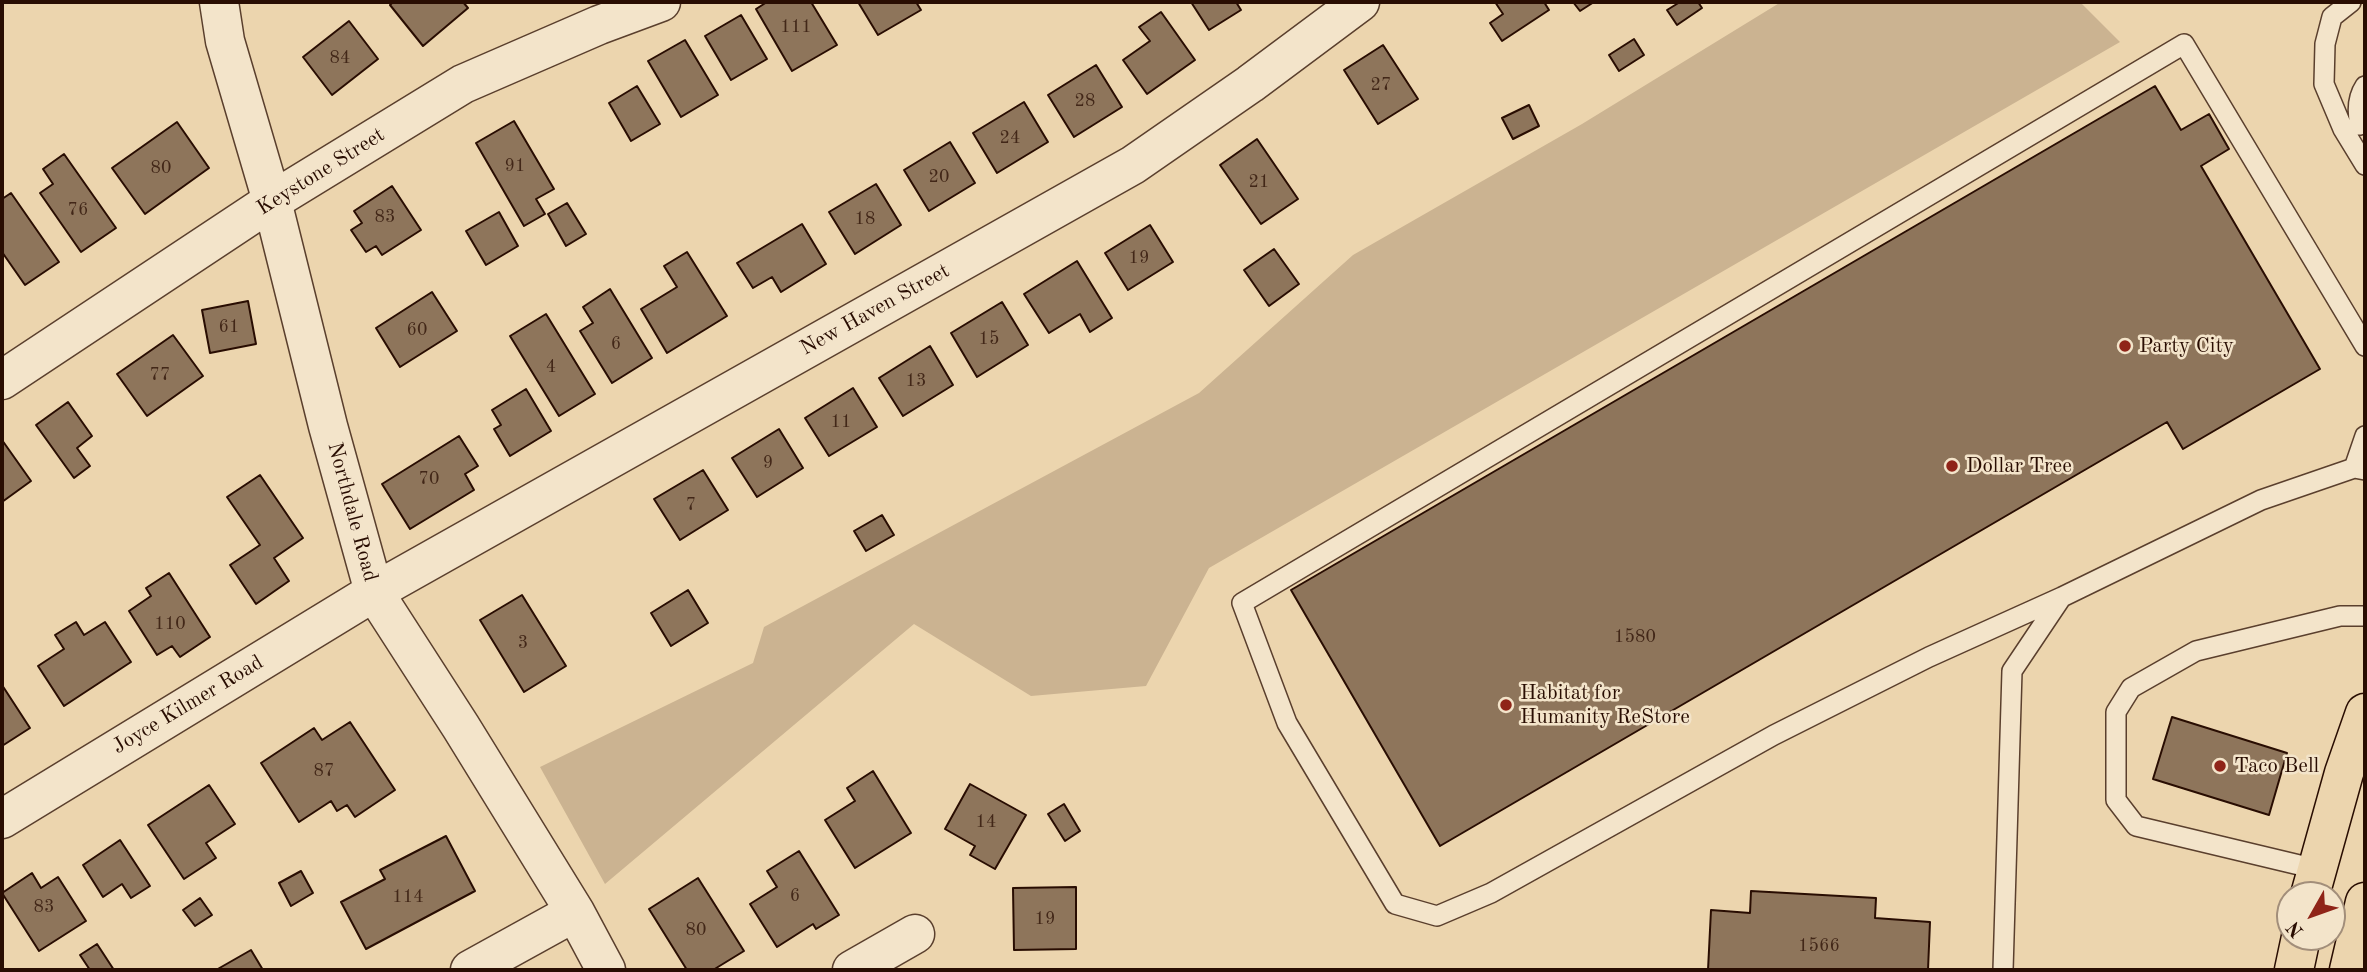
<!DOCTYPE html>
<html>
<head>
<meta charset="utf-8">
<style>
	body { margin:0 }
	#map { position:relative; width:2367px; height:972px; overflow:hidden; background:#ecd5ae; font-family:"Old Standard TT",serif }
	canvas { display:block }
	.frame { position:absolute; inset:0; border:4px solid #290d02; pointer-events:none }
	.north { position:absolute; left:2276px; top:881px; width:70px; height:70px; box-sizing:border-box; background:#f3e4ca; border:2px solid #a28e7a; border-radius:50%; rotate:230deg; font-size:19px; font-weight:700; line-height:28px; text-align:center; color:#290d02 }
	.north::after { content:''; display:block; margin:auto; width:24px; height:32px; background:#8f2418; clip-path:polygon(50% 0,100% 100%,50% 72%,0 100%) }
</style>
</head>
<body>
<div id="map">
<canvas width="2367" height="972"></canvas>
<div class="frame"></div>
<div class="north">N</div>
</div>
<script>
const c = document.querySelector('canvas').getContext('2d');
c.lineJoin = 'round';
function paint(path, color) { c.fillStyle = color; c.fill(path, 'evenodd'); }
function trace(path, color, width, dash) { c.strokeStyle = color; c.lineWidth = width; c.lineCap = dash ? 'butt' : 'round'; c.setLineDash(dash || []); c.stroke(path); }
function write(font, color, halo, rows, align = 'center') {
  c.font = font + ' "Old Standard TT",serif'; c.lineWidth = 5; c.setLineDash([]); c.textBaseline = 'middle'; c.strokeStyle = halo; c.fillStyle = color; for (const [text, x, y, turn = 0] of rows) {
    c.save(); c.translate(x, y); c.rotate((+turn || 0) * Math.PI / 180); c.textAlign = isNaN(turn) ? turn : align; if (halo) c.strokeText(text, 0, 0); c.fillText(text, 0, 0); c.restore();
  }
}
paint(new Path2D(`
	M 1781,2 L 2080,2 L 2120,42 L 1209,568 L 1146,686 L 1031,696 L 914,624 L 605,884 L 540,767 L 753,663 L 764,627 L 1199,393 L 1353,255 L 1582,124 Z`), '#cbb391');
const building = new Path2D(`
	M 393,2 L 463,2 L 468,8 L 423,46 L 390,5 Z
	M 767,2 L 811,2 L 837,45 L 792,71 L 756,9 Z
	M 858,2 L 916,2 L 921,10 L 878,35 Z
	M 1191,2 L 1236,2 L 1241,10 L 1209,30 Z
	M 1495,2 L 1544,2 L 1549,10 L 1502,41 L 1490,23 L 1503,14 Z
	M 1573,2 L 1594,2 L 1580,11 Z
	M 1680,2 L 1698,2 L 1702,8 L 1677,25 L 1667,10 Z
	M 1161,12 L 1195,60 L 1147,94 L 1123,60 L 1150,41 L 1139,27 Z
	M 741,15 L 767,59 L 731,80 L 705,36 Z
	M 349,21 L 378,59 L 332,95 L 303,57 Z
	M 1634,39 L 1644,55 L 1619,71 L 1609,55 Z
	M 685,40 L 718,95 L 681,117 L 648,61 Z
	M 1383,45 L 1418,99 L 1378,124 L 1344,70 Z
	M 1096,65 L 1122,107 L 1074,137 L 1048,95 Z
	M 637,86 L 660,124 L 631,141 L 609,103 Z
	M 2155,86 L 2181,130 L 2209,114 L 2229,149 L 2201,166 L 2320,369 L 2183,449 L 2167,422 L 1440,846 L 1291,590 Z
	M 1024,102 L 1048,142 L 997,173 L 973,133 Z
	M 1529,105 L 1539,126 L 1513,139 L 1502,118 Z
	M 514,121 L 554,189 L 536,199 L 545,214 L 524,226 L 476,143 Z
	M 177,122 L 209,168 L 145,214 L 112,168 Z
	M 1257,139 L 1298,199 L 1261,224 L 1220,165 Z
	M 950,142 L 975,183 L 929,211 L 904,170 Z
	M 64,154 L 116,228 L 81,252 L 40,193 L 53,184 L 43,169 Z
	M 876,184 L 901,225 L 855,254 L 829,212 Z
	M 392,186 L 421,230 L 382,255 L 376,246 L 366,252 L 351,230 L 362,223 L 354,211 Z
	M 11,193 L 59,262 L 25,285 L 2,252 L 2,199 Z
	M 567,203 L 586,234 L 566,246 L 548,214 Z
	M 499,212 L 518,246 L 486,265 L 466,231 Z
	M 802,224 L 826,264 L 781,292 L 772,277 L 753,288 L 737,263 Z
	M 1150,225 L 1173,262 L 1128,290 L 1105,253 Z
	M 1274,249 L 1299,284 L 1269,306 L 1244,270 Z
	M 687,252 L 727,316 L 667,353 L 641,309 L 677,287 L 664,266 Z
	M 1077,261 L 1112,318 L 1090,332 L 1080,314 L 1049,333 L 1024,294 Z
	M 610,289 L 652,358 L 612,383 L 580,331 L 593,323 L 583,307 Z
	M 432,292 L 457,331 L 400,367 L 376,328 Z
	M 248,301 L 256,344 L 210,353 L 202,310 Z
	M 1002,302 L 1028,345 L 977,377 L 951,333 Z
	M 546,314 L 595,394 L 559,416 L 510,336 Z
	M 173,335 L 203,376 L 147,416 L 117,374 Z
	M 930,346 L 953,385 L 903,416 L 879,378 Z
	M 853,388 L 877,427 L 829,456 L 805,418 Z
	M 526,389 L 551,431 L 510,456 L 494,429 L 501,425 L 492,410 Z
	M 68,402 L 92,436 L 77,448 L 90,466 L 74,478 L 36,425 Z
	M 779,429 L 803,468 L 757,497 L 732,458 Z
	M 459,436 L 478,466 L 465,474 L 474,490 L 410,529 L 382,484 Z
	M 2,440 L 31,481 L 2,502 Z
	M 703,470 L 728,510 L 680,540 L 654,499 Z
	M 260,475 L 303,538 L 274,558 L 289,581 L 256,604 L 230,565 L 260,545 L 227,497 Z
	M 882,515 L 894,535 L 866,551 L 854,531 Z
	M 169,573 L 210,637 L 180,657 L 172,646 L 157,655 L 129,611 L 151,596 L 146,588 Z
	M 688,590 L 708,623 L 671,646 L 651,613 Z
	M 522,595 L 566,666 L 524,692 L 480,620 Z
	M 76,622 L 84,635 L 105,622 L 131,662 L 64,706 L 38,666 L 64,649 L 55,635 Z
	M 2,685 L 30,728 L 2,746 Z
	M 2172,717 L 2287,753 L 2269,815 L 2153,779 Z
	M 350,722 L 395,790 L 355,817 L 347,805 L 337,811 L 331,801 L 299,822 L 261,763 L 314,728 L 322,740 Z
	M 873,771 L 911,833 L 855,868 L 825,820 L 855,801 L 847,788 Z
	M 970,784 L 1026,815 L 995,869 L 970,855 L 975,846 L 945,829 Z
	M 209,785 L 235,824 L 206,843 L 216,858 L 184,879 L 148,825 Z
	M 1064,804 L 1080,831 L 1065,841 L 1048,814 Z
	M 446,836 L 475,891 L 366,949 L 341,902 L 385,879 L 380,870 Z
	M 120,840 L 150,886 L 131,898 L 122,884 L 103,897 L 83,865 Z
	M 799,851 L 839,915 L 816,929 L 813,924 L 777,947 L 750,904 L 777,887 L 767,871 Z
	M 301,871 L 313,893 L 291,906 L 279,883 Z
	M 32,873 L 41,888 L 58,877 L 86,921 L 39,951 L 2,893 Z
	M 698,878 L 744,951 L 713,970 L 687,970 L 649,909 Z
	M 1076,887 L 1076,949 L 1014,950 L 1013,888 Z
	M 1751,891 L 1876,898 L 1875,918 L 1930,922 L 1928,970 L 1708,970 L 1711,910 L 1750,913 Z
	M 200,898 L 212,915 L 195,926 L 183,910 Z
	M 97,944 L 114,970 L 90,970 L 80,955 Z
	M 251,950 L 263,970 L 216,970 Z`);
paint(building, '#8e755b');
trace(building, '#290d02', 2);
const service = new Path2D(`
	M 2351,2 L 2332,17 L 2325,44 L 2324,84 L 2343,129 L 2365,165
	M 2360,125 C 2357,111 2357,98 2365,86
	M 2365,346 L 2184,44 L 1242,603 L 1287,723 L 1395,904 L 1437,916 L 1491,893 L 1774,735 L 1929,657 L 2062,597 L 2261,500 L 2354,468 L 2365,470
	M 2354,468 L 2365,436
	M 2316,869 L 2136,826 L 2116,800 L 2116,712 L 2131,688 L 2196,651 L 2340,616 L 2365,616
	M 2003,970 L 2012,671 L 2061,598`);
const minor = new Path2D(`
	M 219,2 L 225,41 L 272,201 L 328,426 L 374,592 L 461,727 L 575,912 L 606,970
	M 2,380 L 272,201 L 463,84 L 599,25 L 661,2
	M 2,819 L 374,592 L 1133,165 L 1250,84 L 1360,2
	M 470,970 L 575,912
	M 852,970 L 915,934`);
const trunk = new Path2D(`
	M 2310,895 L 2344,773 L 2365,713
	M 2294,970 L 2301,937
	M 2349,970 L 2365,902`);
trace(service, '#5a3f2d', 22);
trace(minor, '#5a3f2d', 41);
trace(trunk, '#290d02', 41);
trace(service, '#f3e4ca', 19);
trace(minor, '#f3e4ca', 38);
trace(trunk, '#ecd5ae', 38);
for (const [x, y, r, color] of [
	[2125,346,7,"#8f2418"],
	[1952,466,7,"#8f2418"],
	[1506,705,7,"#8f2418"],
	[2220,766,7,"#8f2418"]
]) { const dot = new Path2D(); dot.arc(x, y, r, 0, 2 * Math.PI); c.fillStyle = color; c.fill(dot); trace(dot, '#f3e4ca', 2.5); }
write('18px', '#422718', null, [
	["111",796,27],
	["84",340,58],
	["27",1381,85],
	["28",1085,101],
	["24",1010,138],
	["91",515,166],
	["80",161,168],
	["20",939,177],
	["21",1259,182],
	["76",78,210],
	["83",385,217],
	["18",865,219],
	["19",1139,258],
	["61",229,327],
	["60",417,330],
	["15",989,339],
	["6",616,344],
	["4",551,367],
	["77",160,375],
	["13",916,381],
	["11",841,422],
	["9",768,463],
	["70",429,479],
	["7",691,505],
	["110",170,624],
	["1580",1635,637],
	["3",523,643],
	["87",324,771],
	["14",986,822],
	["6",795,896],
	["114",408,897],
	["83",44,907],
	["19",1045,919],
	["80",696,930],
	["1566",1819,946]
]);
write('21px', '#290d02', '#f3e4ca', [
	["Keystone Street",321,172,-32],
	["New Haven Street",875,310,-29],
	["Northdale Road",352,512,75],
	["Joyce Kilmer Road",188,705,-31]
]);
write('21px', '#290d02', '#f3e4ca', [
	["Party City",2139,346],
	["Dollar Tree",1966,466],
	["Habitat for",1520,693],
	["Humanity ReStore",1520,717],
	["Taco Bell",2234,766]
], 'left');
</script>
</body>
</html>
